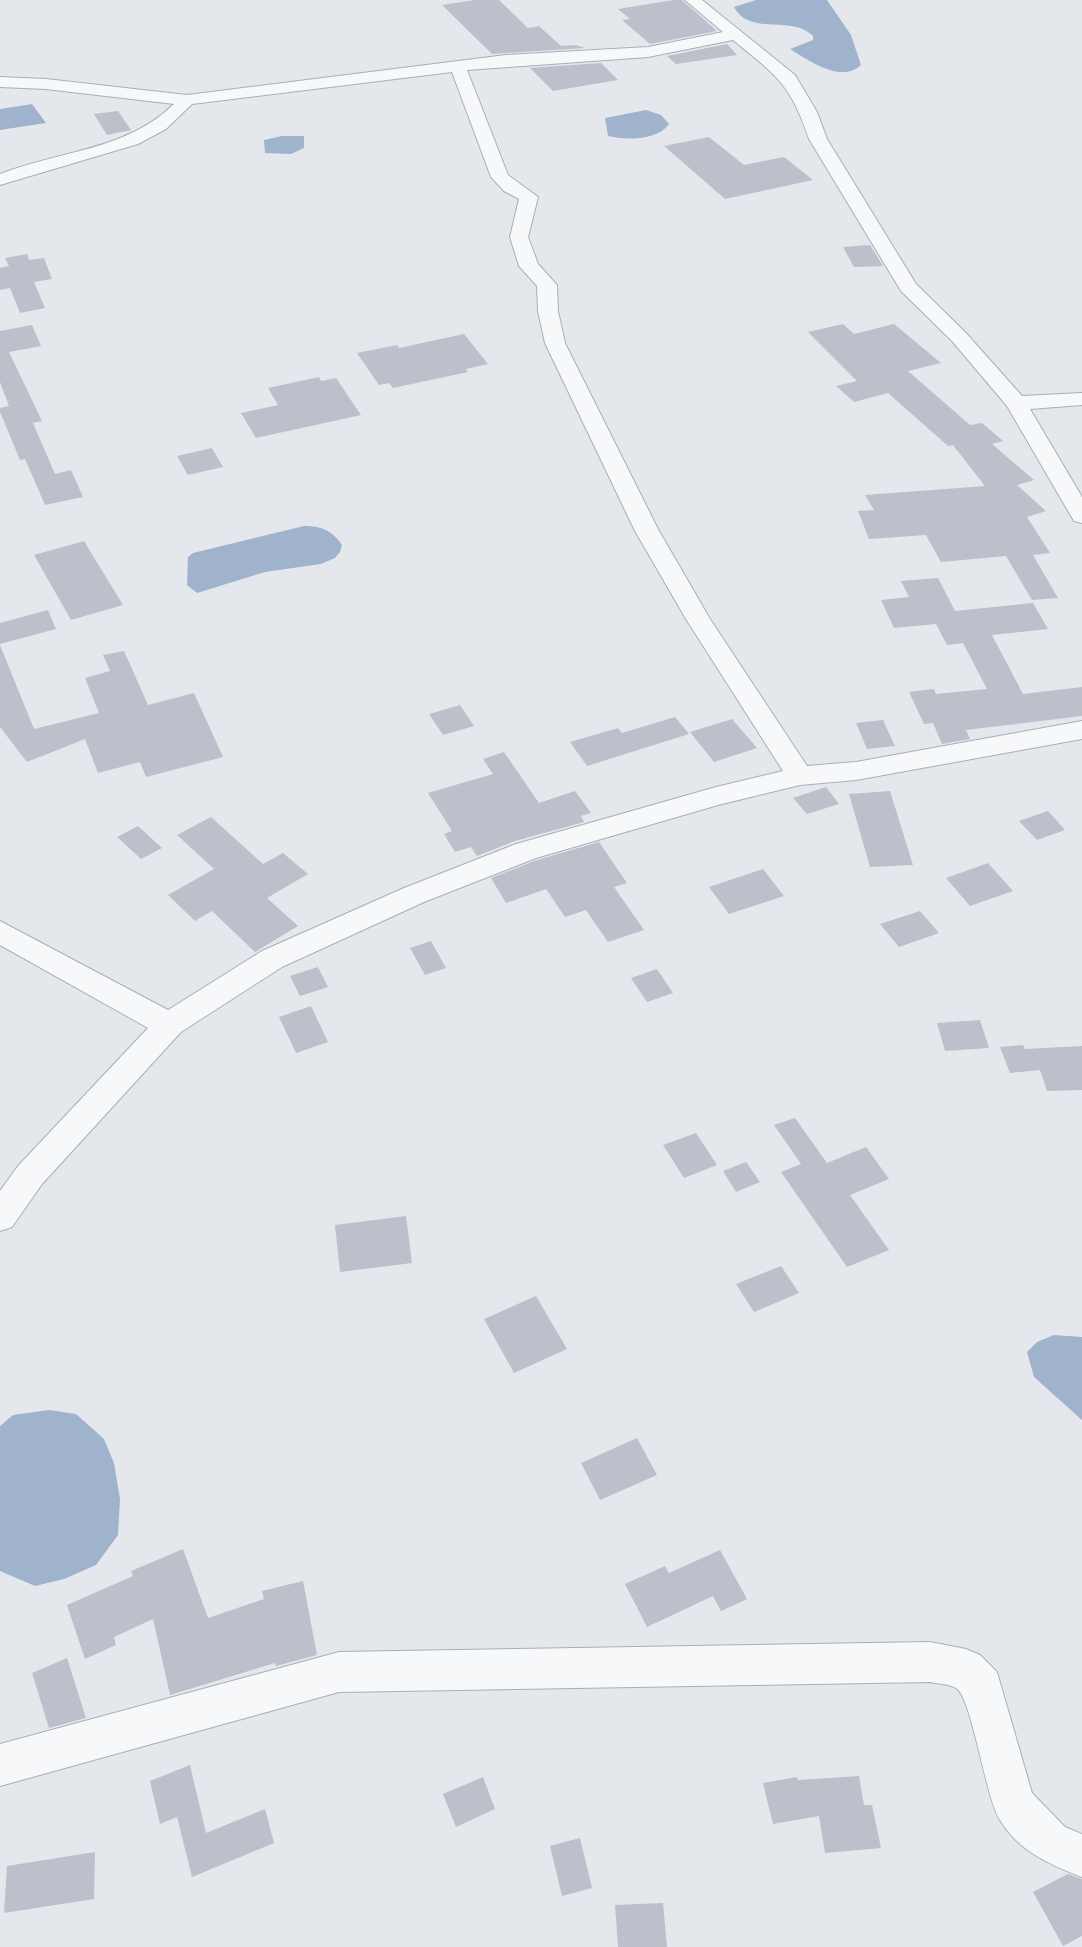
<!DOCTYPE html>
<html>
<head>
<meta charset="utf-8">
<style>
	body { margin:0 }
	canvas { display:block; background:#e4e7ec }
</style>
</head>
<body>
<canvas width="1082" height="1947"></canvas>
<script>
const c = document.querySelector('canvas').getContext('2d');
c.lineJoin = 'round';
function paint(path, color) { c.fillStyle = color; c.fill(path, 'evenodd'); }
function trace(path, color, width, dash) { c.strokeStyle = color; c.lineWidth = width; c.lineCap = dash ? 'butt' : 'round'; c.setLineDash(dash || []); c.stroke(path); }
paint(new Path2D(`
	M 756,0 L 827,0 L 851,35 L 861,65 C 841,84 808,60 790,49 L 813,40 L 813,36 C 792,14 750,37 734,7 Z
	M 32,104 L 46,123 L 0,130 L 0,109 Z
	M 646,110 L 661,115 L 669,124 C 657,141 626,140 608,136 L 605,118 Z
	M 282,136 L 304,136 L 304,148 L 291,154 L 265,153 L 264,140 Z
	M 304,526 C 321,526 332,530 342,545 L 340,552 L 335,558 L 321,564 L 265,572 L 197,593 L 187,585 L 188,557 L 193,553 Z
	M 1054,1335 L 1082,1337 L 1082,1420 L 1034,1377 L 1027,1352 L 1037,1342 Z
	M 49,1410 L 76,1414 L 104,1439 L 114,1463 L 120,1499 L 118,1535 L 96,1565 L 64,1579 L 35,1586 L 0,1571 L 0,1426 L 13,1415 Z`), '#9fb4cc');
paint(new Path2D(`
	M 475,0 L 499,0 L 528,28 L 539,26 L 561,46 L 576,45 L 585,48 L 492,54 L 442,5 Z
	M 674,0 L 682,0 L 717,31 L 650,44 L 622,20 L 630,19 L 618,9 Z
	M 727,44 L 737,55 L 676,64 L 667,56 Z
	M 601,63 L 618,80 L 553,91 L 530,68 Z
	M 118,111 L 131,130 L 107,135 L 94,114 Z
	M 709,137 L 744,165 L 784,157 L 813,180 L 725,199 L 664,146 Z
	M 870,245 L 883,266 L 854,267 L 843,247 Z
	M 27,254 L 29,260 L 44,258 L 52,279 L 34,282 L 45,308 L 20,313 L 10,288 L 0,290 L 0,268 L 9,266 L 5,258 Z
	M 843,324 L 854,334 L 894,324 L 941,363 L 908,371 L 970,425 L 982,423 L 1003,441 L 992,444 L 1034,480 L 1017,485 L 1046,511 L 1027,517 L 1050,553 L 1033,555 L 1058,598 L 1032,600 L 1006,556 L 941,562 L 926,535 L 869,539 L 858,511 L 874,510 L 865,495 L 985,486 L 953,445 L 948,446 L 888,393 L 854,402 L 836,386 L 857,381 L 808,332 Z
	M 32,325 L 41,346 L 9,352 L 42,421 L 33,423 L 55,474 L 71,470 L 83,497 L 45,505 L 25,459 L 20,460 L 0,412 L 0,408 L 9,406 L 0,382 L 0,331 Z
	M 464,334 L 488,364 L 466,369 L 468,372 L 393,388 L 389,383 L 379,385 L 357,353 L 397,345 L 399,348 Z
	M 319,377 L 321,381 L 336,378 L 361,415 L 256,438 L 241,413 L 278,405 L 268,388 Z
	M 212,448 L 223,467 L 188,475 L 177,456 Z
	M 84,541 L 123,605 L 71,620 L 34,555 Z
	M 938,578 L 955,611 L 1033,603 L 1048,629 L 992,635 L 1023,694 L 1082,687 L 1082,716 L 966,730 L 970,739 L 942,744 L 933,723 L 924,724 L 909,692 L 934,689 L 936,694 L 987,689 L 963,643 L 947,645 L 936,624 L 894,628 L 881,600 L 909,597 L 901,581 Z
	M 48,610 L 56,629 L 0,644 L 0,623 Z
	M 0,645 L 34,729 L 99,713 L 85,678 L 110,671 L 103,655 L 124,651 L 148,705 L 194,693 L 223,757 L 146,777 L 140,762 L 98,773 L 85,739 L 27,762 L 0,727 Z
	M 460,705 L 474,726 L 443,735 L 429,714 Z
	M 675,717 L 689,734 L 587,766 L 570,742 L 618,728 L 622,733 Z
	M 732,719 L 757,748 L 714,762 L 690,732 Z
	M 883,720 L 895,746 L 867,749 L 856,723 Z
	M 504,752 L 539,803 L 575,791 L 591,813 L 581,816 L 584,822 L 515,841 L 477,856 L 471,847 L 455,852 L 444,834 L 452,831 L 428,793 L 493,774 L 483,759 Z
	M 826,787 L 839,804 L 807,814 L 793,798 Z
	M 890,791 L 913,865 L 870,867 L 849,794 Z
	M 1048,811 L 1065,830 L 1037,840 L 1019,821 Z
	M 211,817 L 263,864 L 283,853 L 308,874 L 267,898 L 298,926 L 255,952 L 212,911 L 195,921 L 168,895 L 214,869 L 177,835 Z
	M 138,826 L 162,848 L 141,859 L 117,837 Z
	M 599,842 L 627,883 L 614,887 L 644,930 L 608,942 L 586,910 L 565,917 L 546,889 L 506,903 L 491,878 L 537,860 Z
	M 988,863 L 1013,891 L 970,906 L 946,878 Z
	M 763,869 L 784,896 L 729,914 L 709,887 Z
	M 920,911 L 939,933 L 899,947 L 880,924 Z
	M 431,941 L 446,968 L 425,975 L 410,948 Z
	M 318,967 L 328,987 L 300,996 L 290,976 Z
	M 657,969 L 673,993 L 647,1002 L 631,978 Z
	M 311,1006 L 328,1042 L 296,1053 L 279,1017 Z
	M 980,1020 L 989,1048 L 945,1051 L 937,1023 Z
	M 1023,1045 L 1025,1049 L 1082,1046 L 1082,1090 L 1047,1091 L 1040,1070 L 1010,1073 L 1000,1047 Z
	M 795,1118 L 827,1163 L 866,1147 L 889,1179 L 850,1195 L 889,1250 L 847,1267 L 781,1172 L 801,1164 L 774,1125 Z
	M 696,1133 L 717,1165 L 684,1178 L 663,1145 Z
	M 746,1162 L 760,1182 L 736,1192 L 723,1171 Z
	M 406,1216 L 412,1263 L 340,1272 L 335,1225 Z
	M 781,1266 L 799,1293 L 754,1312 L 736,1284 Z
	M 536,1296 L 567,1349 L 514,1373 L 484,1319 Z
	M 637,1438 L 657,1475 L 600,1500 L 581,1463 Z
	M 183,1549 L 208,1618 L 264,1599 L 262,1591 L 303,1581 L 317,1655 L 276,1666 L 275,1663 L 170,1695 L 153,1619 L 114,1637 L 116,1645 L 85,1659 L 67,1605 L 133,1576 L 131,1571 Z
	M 720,1550 L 747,1599 L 721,1611 L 713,1596 L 647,1627 L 625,1584 L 665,1566 L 669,1573 Z
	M 67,1658 L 86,1718 L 49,1728 L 32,1673 Z
	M 190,1765 L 206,1833 L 265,1809 L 274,1843 L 192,1877 L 177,1817 L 160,1824 L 150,1781 Z
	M 859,1776 L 864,1805 L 872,1805 L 881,1848 L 825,1853 L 819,1816 L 773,1824 L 763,1783 L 797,1777 L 798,1780 Z
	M 483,1777 L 495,1809 L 456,1827 L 443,1794 Z
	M 580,1838 L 592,1888 L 562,1896 L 550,1846 Z
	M 95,1852 L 94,1899 L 4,1913 L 7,1866 Z
	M 1068,1874 L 1082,1879 L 1082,1936 L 1063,1946 L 1033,1892 Z
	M 663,1903 L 667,1947 L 618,1947 L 615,1905 Z`), '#bbc0ca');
const minor = new Path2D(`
	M 685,0 L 702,0 L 795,75 L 817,112 L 827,139 L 916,284 L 966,333 L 1022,396 L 1082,393 L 1082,405 L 1030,409 L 1082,497 L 1082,523 L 1074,521 L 1071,516 L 1007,406 L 952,341 L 901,291 L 809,139 C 791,84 776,75 733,40 L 648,57 L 467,70 L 508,175 L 538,197 L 528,237 L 538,264 L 557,285 L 558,311 L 565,343 L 659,531 L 710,619 L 807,766 L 856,762 L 1082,721 L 1082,739 L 856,780 L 800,785 L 718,805 L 536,858 L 424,902 L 282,967 L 181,1032 L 42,1184 L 12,1227 L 0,1231 L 0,1191 L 18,1166 L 148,1028 L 0,945 L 0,921 L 168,1010 L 262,951 L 404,888 L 516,844 L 716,787 L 783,771 L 686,619 L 635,531 L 545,343 L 538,311 L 537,286 L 519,266 L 510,237 L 519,199 L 504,191 L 491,177 L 452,72 L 192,104 L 166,129 L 138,144 L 0,185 L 0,174 C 59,151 128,150 174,104 L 46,89 L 0,87 L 0,77 L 46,79 L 187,95 L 506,55 L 648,47 L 723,32 Z
	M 930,1642 L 966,1649 L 980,1655 L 997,1672 L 1032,1793 L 1065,1827 L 1082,1834 L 1082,1877 C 1051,1865 1018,1851 1000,1820 C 985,1796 972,1697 956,1688 C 950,1684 938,1684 930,1682 L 339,1692 L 0,1786 L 0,1744 L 339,1652 Z`);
trace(minor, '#a9aeb7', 2);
paint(minor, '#f7f8fa');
</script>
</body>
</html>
